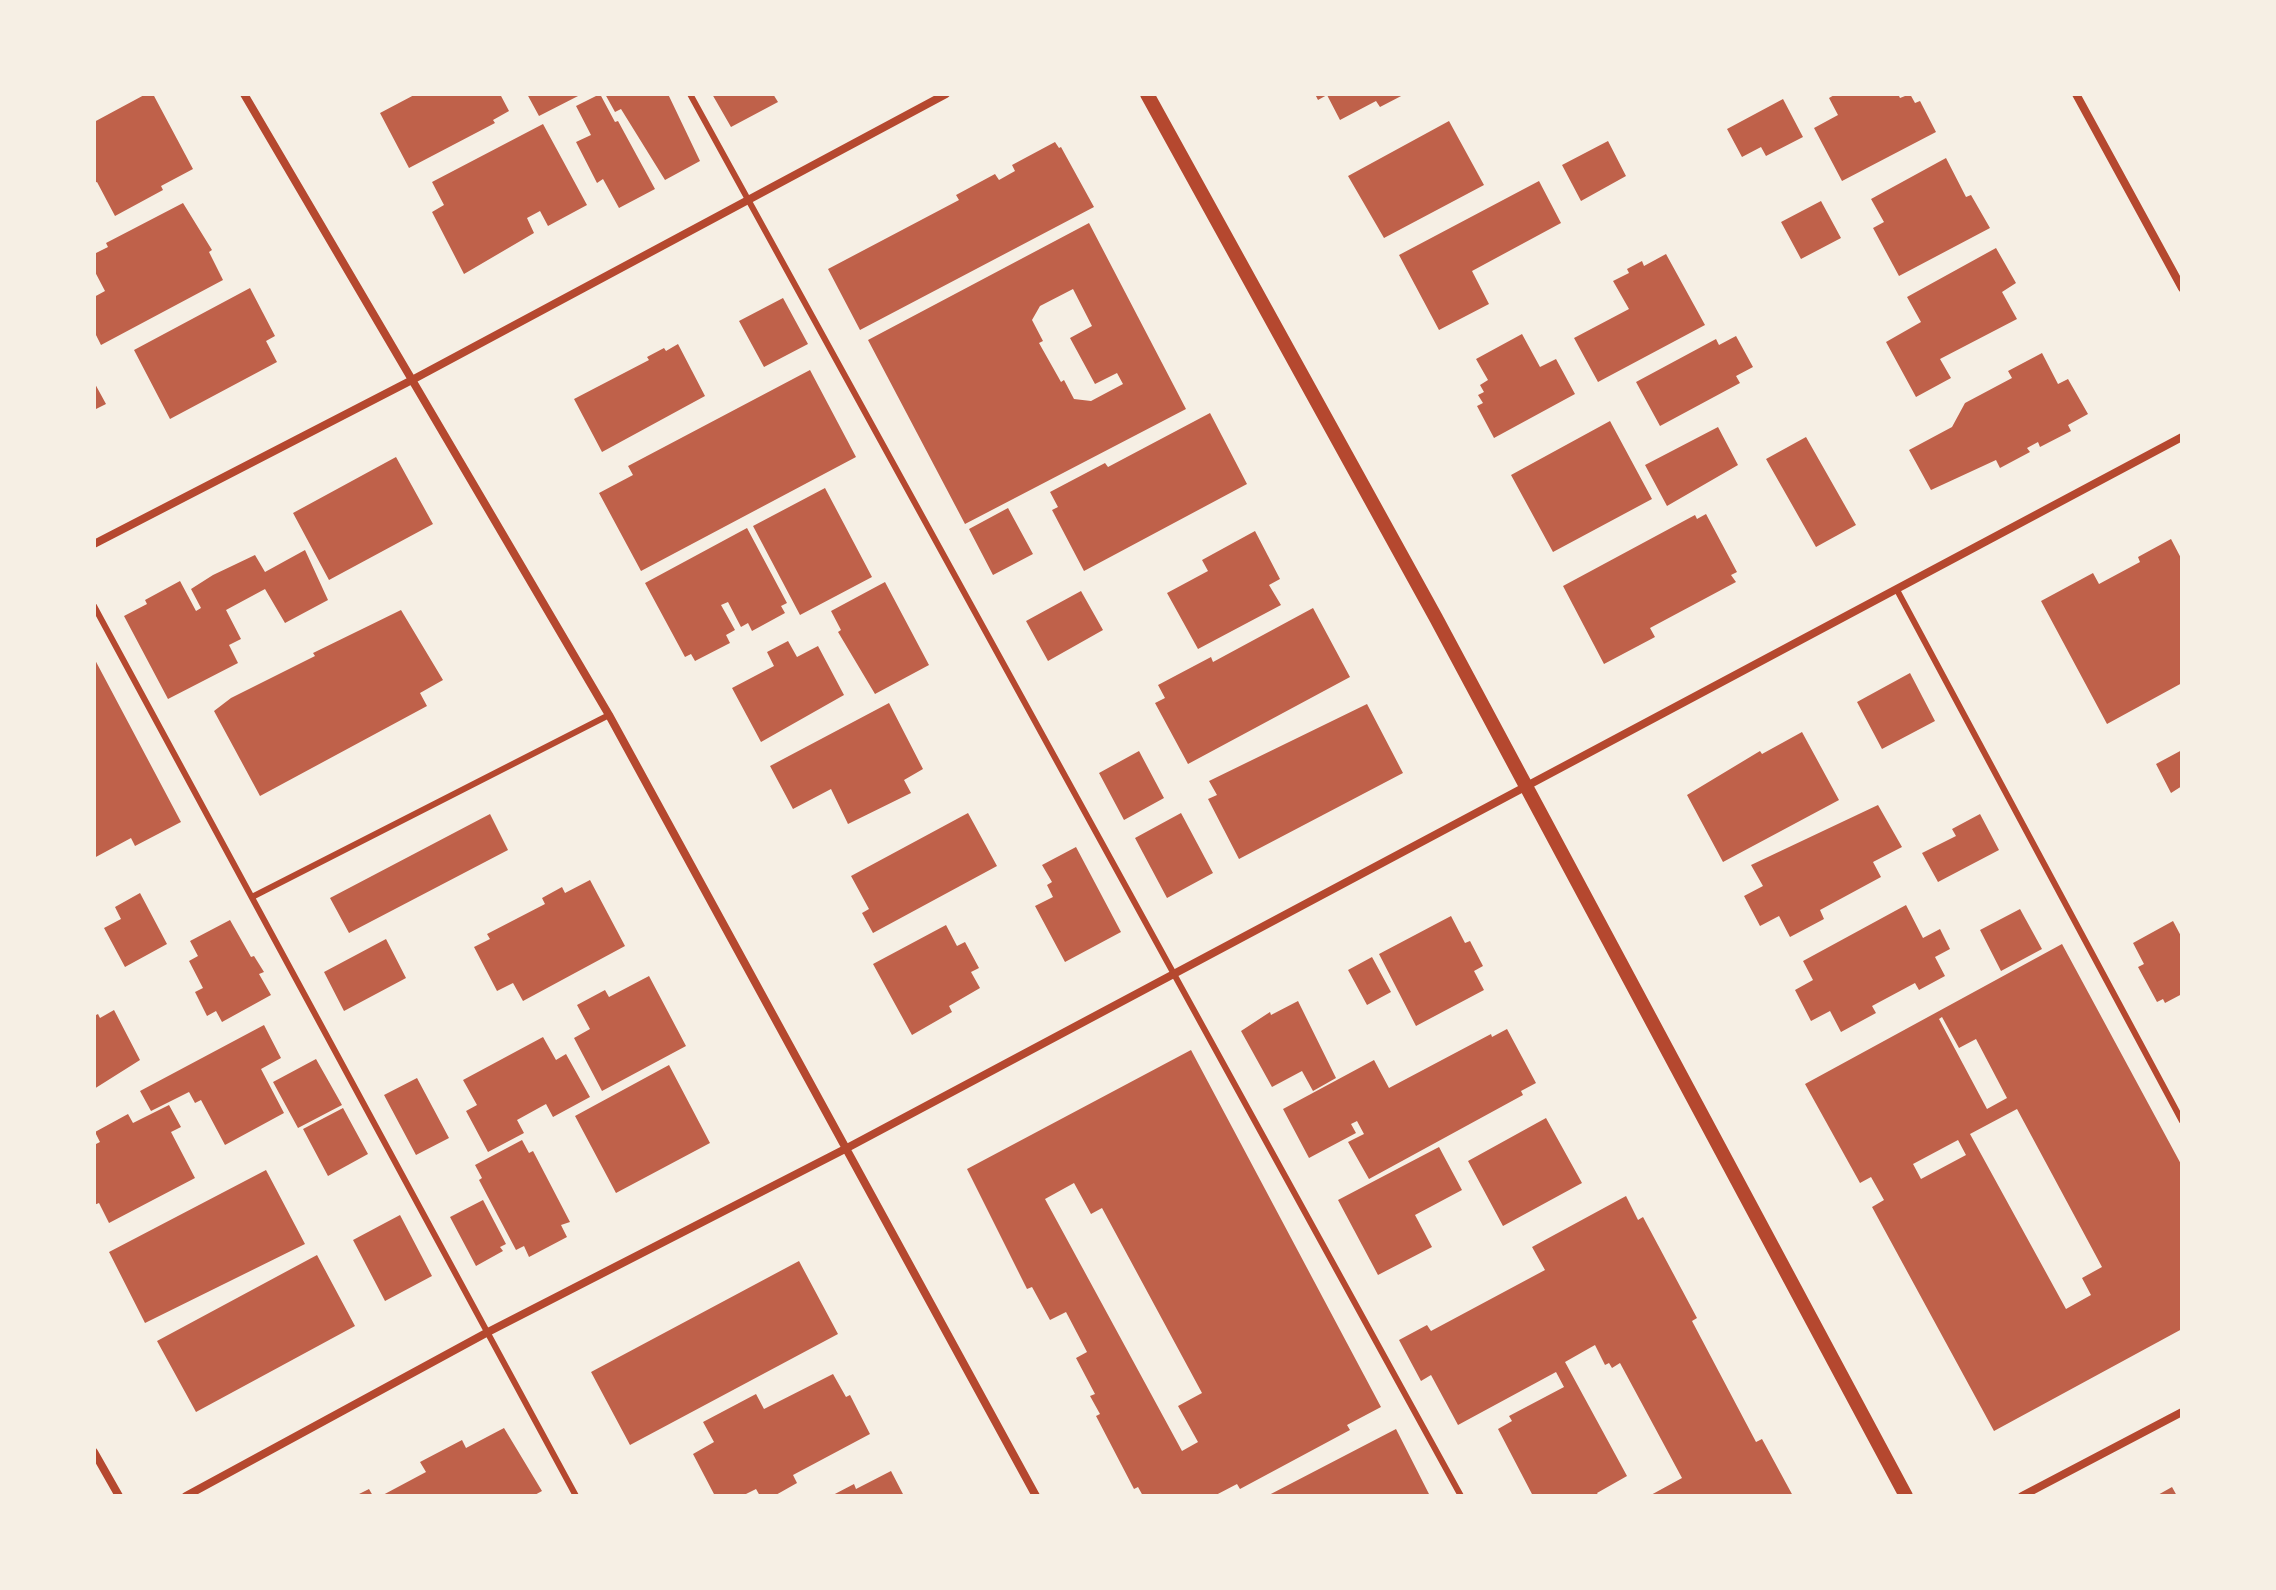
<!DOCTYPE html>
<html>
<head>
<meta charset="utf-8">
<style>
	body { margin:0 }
	#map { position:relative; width:2276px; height:1590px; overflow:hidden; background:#f6efe4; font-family:Figtree,sans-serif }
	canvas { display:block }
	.frame { position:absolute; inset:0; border:96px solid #f6efe4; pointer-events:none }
</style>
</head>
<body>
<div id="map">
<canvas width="2276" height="1590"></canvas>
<div class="frame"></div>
</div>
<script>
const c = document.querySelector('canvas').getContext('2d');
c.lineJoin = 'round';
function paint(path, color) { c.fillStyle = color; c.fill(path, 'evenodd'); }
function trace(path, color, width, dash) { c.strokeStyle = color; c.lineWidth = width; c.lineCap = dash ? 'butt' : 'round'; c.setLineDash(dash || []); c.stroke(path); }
paint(new Path2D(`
	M 146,94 L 153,94 L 193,169 L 161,186 L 163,190 L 115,216 L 97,182 L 94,183 L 94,122 Z
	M 416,94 L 500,94 L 509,111 L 493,120 L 495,123 L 409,168 L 380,113 Z
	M 527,94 L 582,94 L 539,116 Z
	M 600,94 L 615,122 L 618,121 L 655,189 L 619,208 L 603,179 L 597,183 L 576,142 L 591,135 L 576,106 Z
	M 605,94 L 668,94 L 700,161 L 665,180 L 621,109 L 615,112 Z
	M 712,94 L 773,94 L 778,102 L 731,127 Z
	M 1315,94 L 1405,94 L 1380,107 L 1376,101 L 1340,120 L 1327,95 L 1318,100 Z
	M 1836,94 L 1898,94 L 1900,98 L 1910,94 L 1915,103 L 1920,101 L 1936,132 L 1842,181 L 1814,128 L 1838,115 L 1829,98 Z
	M 1783,99 L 1803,137 L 1766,156 L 1761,147 L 1742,157 L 1727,129 Z
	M 1449,121 L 1484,185 L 1384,238 L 1348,176 Z
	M 543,124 L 587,205 L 548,226 L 540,211 L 527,218 L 534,233 L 464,274 L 432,212 L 444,205 L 432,182 Z
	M 1608,141 L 1626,176 L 1581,201 L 1562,165 Z
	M 1055,142 L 1059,148 L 1061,147 L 1094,207 L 860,330 L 828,269 L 959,200 L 956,195 L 995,174 L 999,180 L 1015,171 L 1012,165 Z
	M 1946,158 L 1966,197 L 1971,195 L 1990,228 L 1899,276 L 1873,228 L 1884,222 L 1871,199 Z
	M 1539,181 L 1561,223 L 1472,271 L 1489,304 L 1439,330 L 1399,255 Z
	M 1821,201 L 1841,238 L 1801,259 L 1781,222 Z
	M 183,203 L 212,250 L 209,252 L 223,280 L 101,345 L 94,331 L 94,297 L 105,291 L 94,270 L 94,254 L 108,247 L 106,243 Z
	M 1089,223 L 1186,409 L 965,524 L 868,340 ZM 1073,289 L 1092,326 L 1070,338 L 1095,384 L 1117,373 L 1123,384 L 1091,401 L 1074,399 L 1064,380 L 1061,382 L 1039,343 L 1043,341 L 1032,320 L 1040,306 Z
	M 1996,248 L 2016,283 L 2002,292 L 2017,319 L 1940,359 L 1951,378 L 1916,397 L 1886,342 L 1921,322 L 1907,297 Z
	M 1666,254 L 1705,325 L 1598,382 L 1574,338 L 1629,309 L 1613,281 L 1629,273 L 1627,269 L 1642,261 L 1644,266 Z
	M 250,288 L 275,336 L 266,341 L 277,362 L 170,419 L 134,350 Z
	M 783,298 L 808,344 L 764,367 L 739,321 Z
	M 1522,334 L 1540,367 L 1556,359 L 1575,394 L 1494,438 L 1477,406 L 1483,403 L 1478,395 L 1484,392 L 1480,385 L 1488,380 L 1476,359 Z
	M 1736,336 L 1753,367 L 1736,376 L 1740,383 L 1660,426 L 1636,382 L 1716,339 L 1719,345 Z
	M 678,344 L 705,396 L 602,452 L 574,399 L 649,360 L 647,357 L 664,348 L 666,351 Z
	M 2042,353 L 2058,384 L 2068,379 L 2088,414 L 2068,425 L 2071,431 L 2040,447 L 2038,442 L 2027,448 L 2030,452 L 2000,468 L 1996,460 L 1931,490 L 1909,450 L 1952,427 L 1965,403 L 2012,378 L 2008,371 Z
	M 810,370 L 856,457 L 641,571 L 599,493 L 633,475 L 628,466 Z
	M 94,382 L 106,404 L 94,410 Z
	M 1210,413 L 1247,484 L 1084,571 L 1052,510 L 1058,507 L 1050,492 L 1105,463 L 1108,467 Z
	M 1610,421 L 1652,499 L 1553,552 L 1511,475 Z
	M 1718,427 L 1738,465 L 1667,506 L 1645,465 Z
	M 1806,437 L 1856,525 L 1816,547 L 1766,459 Z
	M 396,457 L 433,524 L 329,580 L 293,513 Z
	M 825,488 L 872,577 L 800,615 L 753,526 Z
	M 1008,508 L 1033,554 L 993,575 L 969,529 Z
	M 1706,514 L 1737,572 L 1731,575 L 1736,582 L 1650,628 L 1655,637 L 1604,664 L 1563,586 L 1695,515 L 1697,519 Z
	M 747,528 L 787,603 L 781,606 L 785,613 L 752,631 L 748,623 L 741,627 L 728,602 L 721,605 L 735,630 L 726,635 L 730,643 L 695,661 L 691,654 L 685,657 L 645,583 Z
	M 1255,531 L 1280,579 L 1269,585 L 1281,605 L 1198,649 L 1167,593 L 1208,571 L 1202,560 Z
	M 2171,539 L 2182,560 L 2182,683 L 2107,724 L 2041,601 L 2093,573 L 2099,584 L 2140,562 L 2138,557 Z
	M 305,550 L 328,600 L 285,623 L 265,589 L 226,610 L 241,639 L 229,645 L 238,663 L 168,699 L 124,616 L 147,604 L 145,600 L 180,581 L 196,611 L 201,608 L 191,589 L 213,575 L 255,555 L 265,572 Z
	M 885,582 L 929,665 L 875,694 L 838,632 L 841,630 L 831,611 Z
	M 1081,591 L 1103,630 L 1048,661 L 1026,621 Z
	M 1313,608 L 1350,677 L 1188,764 L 1155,703 L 1165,698 L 1158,685 L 1211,657 L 1213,662 Z
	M 401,610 L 443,680 L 420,693 L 427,706 L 260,796 L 214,711 L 231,698 L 315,656 L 313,653 Z
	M 788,641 L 797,657 L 818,646 L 844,695 L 761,742 L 732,688 L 774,666 L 767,652 Z
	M 94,658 L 181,822 L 135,846 L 131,838 L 94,858 Z
	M 1910,673 L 1935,721 L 1882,749 L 1857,702 Z
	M 889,703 L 923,769 L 904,780 L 911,793 L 848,824 L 831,789 L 793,809 L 770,766 Z
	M 1367,704 L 1403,773 L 1239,859 L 1208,799 L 1217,795 L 1209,781 Z
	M 1802,732 L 1839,800 L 1723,862 L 1687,795 L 1760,751 L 1762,754 Z
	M 2182,750 L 2182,786 L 2171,793 L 2156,764 Z
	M 1139,751 L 1164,798 L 1124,820 L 1099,773 Z
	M 1878,805 L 1902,847 L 1873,862 L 1881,877 L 1820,910 L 1824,919 L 1790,937 L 1779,916 L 1760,926 L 1744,896 L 1763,886 L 1751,865 Z
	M 968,813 L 997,866 L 873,933 L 862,913 L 869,909 L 851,876 Z
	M 1181,813 L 1213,873 L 1167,898 L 1135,838 Z
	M 490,814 L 508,850 L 349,933 L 330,898 Z
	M 1980,814 L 1999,850 L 1938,882 L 1922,853 L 1956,836 L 1952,829 Z
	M 1076,847 L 1121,932 L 1065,962 L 1035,906 L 1053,897 L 1047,885 L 1052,882 L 1042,865 Z
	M 590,880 L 625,946 L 523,1001 L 513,983 L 497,991 L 474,947 L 490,939 L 487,934 L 545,904 L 542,898 L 562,887 L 565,893 Z
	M 140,893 L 167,944 L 125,967 L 104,928 L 121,919 L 115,907 Z
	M 1906,905 L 1923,938 L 1940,929 L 1950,949 L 1935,957 L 1945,976 L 1919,990 L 1915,983 L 1872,1006 L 1876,1013 L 1841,1032 L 1830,1011 L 1811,1021 L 1795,990 L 1813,980 L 1803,961 Z
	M 2020,909 L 2042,949 L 2001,971 L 1980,930 Z
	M 1451,916 L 1465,943 L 1470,941 L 1483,966 L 1474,971 L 1484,990 L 1416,1026 L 1379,954 Z
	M 230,920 L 251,957 L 254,956 L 264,972 L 259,974 L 271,995 L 222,1022 L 216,1011 L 207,1016 L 195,992 L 203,988 L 189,961 L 198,956 L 190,941 Z
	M 2173,921 L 2182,938 L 2182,994 L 2165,1003 L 2163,999 L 2157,1002 L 2138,967 L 2144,964 L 2133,943 Z
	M 946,925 L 957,946 L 965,942 L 979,968 L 971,972 L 980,988 L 949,1006 L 952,1012 L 912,1035 L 873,964 Z
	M 386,939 L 406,978 L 344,1011 L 324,972 Z
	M 2062,944 L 2182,1166 L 2182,1329 L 1994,1431 L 1872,1207 L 1884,1200 L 1871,1177 L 1860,1183 L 1805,1084 ZM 1942,1017 L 1959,1048 L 1976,1039 L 2007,1098 L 1987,1109 L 1939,1019 ZM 2017,1109 L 2102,1267 L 2082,1278 L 2091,1295 L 2066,1309 L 1970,1134 ZM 1958,1140 L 1966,1155 L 1921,1179 L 1913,1164 Z
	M 1372,957 L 1391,992 L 1367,1005 L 1348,970 Z
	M 649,976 L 686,1046 L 602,1091 L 574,1038 L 590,1029 L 577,1005 L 605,990 L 609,997 Z
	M 1298,1001 L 1336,1078 L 1313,1091 L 1302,1071 L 1272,1087 L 1241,1031 L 1270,1012 L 1271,1015 Z
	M 114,1010 L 140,1060 L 94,1089 L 94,1016 L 98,1014 L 100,1018 Z
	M 264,1025 L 281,1058 L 261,1069 L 284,1113 L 225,1145 L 201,1100 L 195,1103 L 189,1092 L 151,1111 L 140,1091 Z
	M 1507,1029 L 1536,1083 L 1521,1091 L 1523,1095 L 1369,1179 L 1348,1142 L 1364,1134 L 1357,1121 L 1351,1124 L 1356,1133 L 1309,1158 L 1283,1109 L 1374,1060 L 1389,1088 L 1491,1034 L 1492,1037 Z
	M 543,1037 L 556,1060 L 566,1054 L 590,1097 L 553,1117 L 546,1104 L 517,1120 L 524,1133 L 488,1152 L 466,1111 L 477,1105 L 463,1080 Z
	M 1191,1050 L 1381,1407 L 1347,1425 L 1350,1430 L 1240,1489 L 1237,1484 L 1214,1496 L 1143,1496 L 1138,1487 L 1134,1489 L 1096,1416 L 1100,1414 L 1090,1396 L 1095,1394 L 1076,1358 L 1087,1352 L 1066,1312 L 1050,1320 L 1032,1287 L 1027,1289 L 967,1169 ZM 1074,1183 L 1091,1214 L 1102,1208 L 1202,1393 L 1178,1406 L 1198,1442 L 1182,1451 L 1045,1199 Z
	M 316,1059 L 342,1105 L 298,1128 L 273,1082 Z
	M 669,1065 L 710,1143 L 616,1193 L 575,1116 Z
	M 417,1078 L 449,1138 L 416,1155 L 384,1095 Z
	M 169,1105 L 181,1127 L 171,1132 L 195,1178 L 109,1223 L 99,1203 L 94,1205 L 94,1145 L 100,1142 L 95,1132 L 128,1114 L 133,1123 Z
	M 343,1108 L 368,1154 L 328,1176 L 303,1129 Z
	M 1546,1118 L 1582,1183 L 1503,1226 L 1468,1161 Z
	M 522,1140 L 529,1153 L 533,1151 L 570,1222 L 561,1225 L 567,1237 L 529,1257 L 524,1246 L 516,1250 L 479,1180 L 482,1178 L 475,1165 Z
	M 1439,1147 L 1462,1190 L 1415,1215 L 1432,1247 L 1378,1275 L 1338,1200 Z
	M 266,1170 L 305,1244 L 145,1323 L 109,1252 Z
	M 1626,1196 L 1638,1220 L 1643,1217 L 1697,1318 L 1692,1321 L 1756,1442 L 1762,1439 L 1793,1496 L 1649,1496 L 1682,1478 L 1620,1363 L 1612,1368 L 1609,1363 L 1605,1365 L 1595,1345 L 1565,1362 L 1627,1476 L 1597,1493 L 1599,1496 L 1533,1496 L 1498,1429 L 1512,1421 L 1509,1416 L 1564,1387 L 1556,1372 L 1458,1425 L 1431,1375 L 1421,1381 L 1399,1340 L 1427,1325 L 1431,1331 L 1545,1270 L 1532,1247 Z
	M 483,1200 L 506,1244 L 500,1247 L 503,1251 L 476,1266 L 450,1217 Z
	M 400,1215 L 432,1276 L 385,1301 L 353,1240 Z
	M 317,1255 L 355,1326 L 196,1412 L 157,1341 Z
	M 799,1261 L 838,1334 L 630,1445 L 591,1372 Z
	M 833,1374 L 846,1397 L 850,1395 L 870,1434 L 793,1475 L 797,1483 L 774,1496 L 760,1496 L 756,1489 L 742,1496 L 715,1496 L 693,1454 L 714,1442 L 703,1422 L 756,1394 L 764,1409 Z
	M 504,1428 L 542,1491 L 533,1496 L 381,1496 L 426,1472 L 420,1462 L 462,1440 L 466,1448 Z
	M 1396,1429 L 1430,1496 L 1267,1496 Z
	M 891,1471 L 904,1496 L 831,1496 L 854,1484 L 856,1489 Z
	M 2172,1487 L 2177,1496 L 2156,1496 Z
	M 369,1489 L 373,1496 L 355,1496 Z`), '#bf614a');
trace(new Path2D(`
	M 690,94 L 1461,1496
	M 1897,590 L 2182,1121
	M 94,606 L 576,1496
	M 252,897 L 609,715`), '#b5482f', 6);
trace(new Path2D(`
	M 244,94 L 609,715 L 1036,1496
	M 2076,94 L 2182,288
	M 94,544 L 412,380 L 946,94
	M 94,1452 L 119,1496
	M 186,1496 L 488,1332 L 847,1148 L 2182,437
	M 2022,1496 L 2182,1412`), '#b5482f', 8);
trace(new Path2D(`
	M 1147,94 L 1436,618 L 1906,1496`), '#b5482f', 14);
</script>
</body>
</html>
